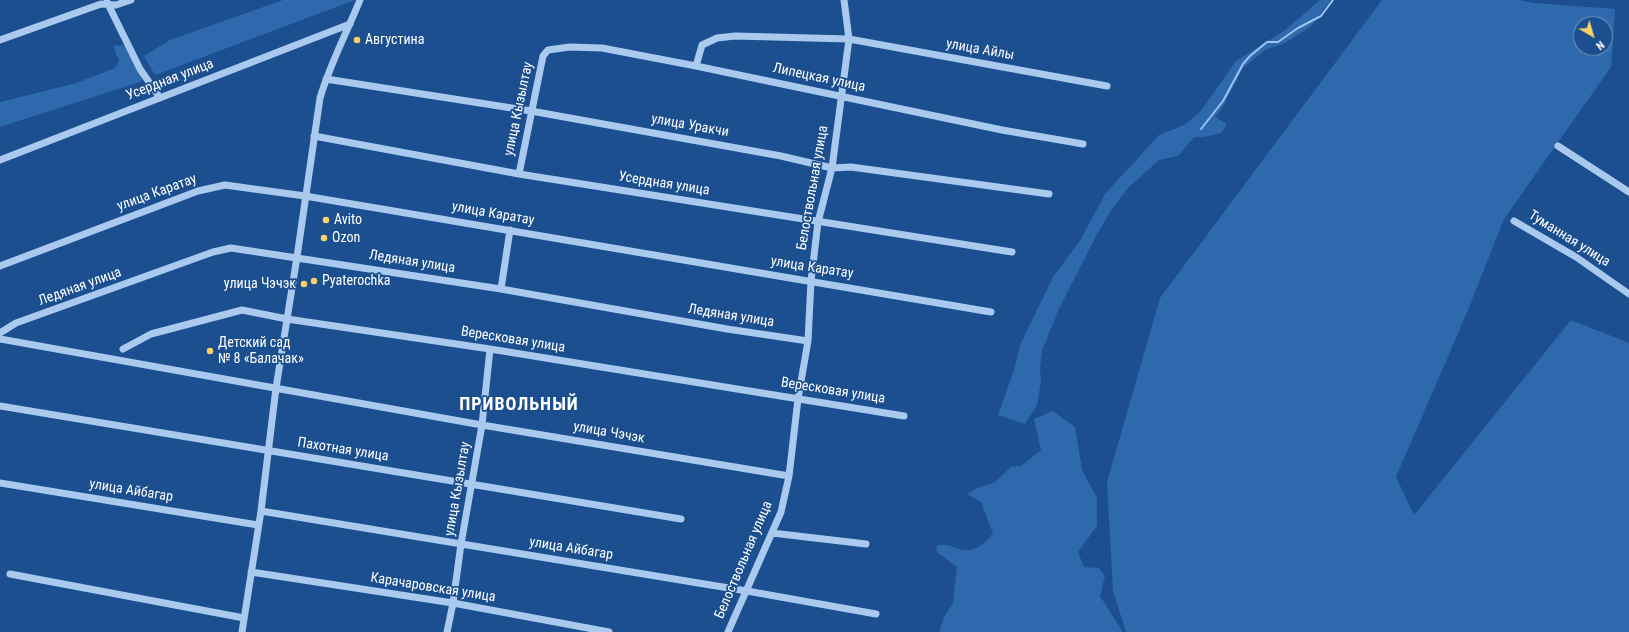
<!DOCTYPE html>
<html>
<head>
<meta charset="utf-8">
<style>
	body { margin:0 }
	#map { position:relative; width:1629px; height:632px; overflow:hidden; background:#1b4f8f; font-family:"Roboto Condensed",sans-serif }
	canvas { display:block }
	.north { position:absolute; left:1573px; top:16px; width:40px; height:40px; box-sizing:border-box; background:#1b4f8f; border:1px solid #7695bc; border-radius:50%; rotate:142deg; font-size:11px; font-weight:700; line-height:16px; text-align:center; color:#fff }
	.north::after { content:''; display:block; margin:auto; width:14px; height:18px; background:#ffd166; clip-path:polygon(50% 0,100% 100%,50% 72%,0 100%) }
</style>
</head>
<body>
<div id="map">
<canvas width="1629" height="632"></canvas>
<div class="north">N</div>
</div>
<script>
const c = document.querySelector('canvas').getContext('2d');
c.lineJoin = 'round';
function paint(path, color) { c.fillStyle = color; c.fill(path, 'evenodd'); }
function trace(path, color, width, dash) { c.strokeStyle = color; c.lineWidth = width; c.lineCap = dash ? 'butt' : 'round'; c.setLineDash(dash || []); c.stroke(path); }
function write(font, color, halo, rows, align = 'center') {
  c.font = font + ' "Roboto Condensed",sans-serif'; c.lineWidth = 3.5; c.setLineDash([]); c.textBaseline = 'middle'; c.strokeStyle = halo; c.fillStyle = color; for (const [text, x, y, turn = 0] of rows) {
    c.save(); c.translate(x, y); c.rotate((+turn || 0) * Math.PI / 180); c.textAlign = isNaN(turn) ? turn : align; if (halo) c.strokeText(text, 0, 0); c.fillText(text, 0, 0); c.restore();
  }
}
paint(new Path2D(`
	M 283,0 L 355,0 L 155,75 L 144,56 L 170,40 Z
	M 1320,0 L 1331,0 L 1310,27 L 1285,43 L 1265,50 L 1243,68 L 1221,110 L 1215,117 L 1227,124 L 1221,133 L 1204,137 L 1194,137 L 1178,156 L 1159,160 L 1128,188 L 1112,209 L 1096,236 L 1058,311 L 1042,351 L 1040,368 L 1041,382 L 1037,405 L 1025,424 L 998,415 L 1014,370 L 1020,345 L 1053,277 L 1081,239 L 1105,194 L 1159,135 L 1184,125 L 1200,112 L 1236,61 L 1284,31 Z
	M 1382,0 L 1518,0 L 1534,3 L 1615,9 L 1611,67 L 1504,219 L 1468,310 L 1396,477 L 1414,515 L 1571,320 L 1629,343 L 1629,632 L 1126,632 L 1113,591 L 1107,482 L 1160,298 ZM 1581,24 L 1605,24 L 1605,48 L 1581,48 Z
	M 124,45 L 146,75 L 140,82 L 0,127 L 0,102 L 76,83 L 115,68 L 119,61 L 113,46 Z
	M 1053,411 L 1075,427 L 1082,470 L 1097,498 L 1097,526 L 1078,552 L 1084,567 L 1099,568 L 1105,576 L 1100,596 L 1123,632 L 939,632 L 944,618 L 953,602 L 957,567 L 937,552 L 936,546 C 949,541 958,552 970,550 C 979,549 987,540 993,534 L 981,502 L 967,494 L 975,489 L 995,482 L 1011,467 L 1021,466 L 1041,450 L 1034,419 Z`), '#2e69ad');
trace(new Path2D(`
	M 1201,129 L 1223,101 L 1243,64 L 1250,56 L 1267,42 L 1278,42 L 1298,28 L 1321,16 L 1333,0`), '#9cc4f0', 2);
trace(new Path2D(`
	M 107,2 L 140,69 L 160,98
	M 0,40 L 101,4 L 116,5 L 131,0
	M 696,66 L 702,45 L 717,38 L 735,36 L 849,39 L 1107,86
	M 326,79 L 531,111 L 781,156 L 832,168 L 851,167 L 1049,194
	M 314,136 L 519,174 L 1012,252
	M 1558,146 L 1629,192
	M 0,160 L 350,24
	M 519,174 L 543,56 L 548,50 L 570,47 L 602,48 L 696,66 L 1002,130 L 1083,144
	M 1514,221 L 1576,257 L 1629,294
	M 0,266 L 198,191 L 225,185 L 305,196 L 991,312
	M 501,289 L 510,230
	M 0,333 L 16,323 L 213,252 L 231,248 L 501,289 L 727,329 L 808,341
	M 0,339 L 482,425 L 789,476
	M 123,349 L 151,334 L 242,310 L 287,319 L 490,349 L 904,416
	M 0,406 L 681,519
	M 0,483 L 258,525
	M 261,511 L 747,591 L 876,614
	M 772,533 L 866,544
	M 251,572 L 453,603 L 609,632
	M 10,574 L 244,618
	M 242,632 L 261,511 L 276,388 L 297,257 L 320,98 C 330,64 347,32 360,0
	M 447,632 L 453,603 L 461,544 L 482,425 L 490,349
	M 728,632 L 781,512 L 789,476 L 798,399 L 808,341 L 811,281 L 818,222 L 832,168 L 849,39 L 844,0`), '#a9c9ee', 7);
for (const [x, y, r, color] of [
	[357,40,4,"#ffd166"],
	[326,220,4,"#ffd166"],
	[324,238,4,"#ffd166"],
	[314,281,4,"#ffd166"],
	[304,284,4,"#ffd166"],
	[210,351,4,"#ffd166"]
]) { const dot = new Path2D(); dot.arc(x, y, r, 0, 2 * Math.PI); c.fillStyle = color; c.fill(dot); trace(dot, '#1b4f8f', 1.5); }
write('14px', '#fff', '#1b4f8f', [
	["Августина",365,40],
	["Avito",334,220],
	["Ozon",332,238],
	["Pyaterochka",322,281],
	["улица Чэчэк",296,284,"right"],
	["Детский сад",218,343],
	["№ 8 «Балачак»",218,359]
], 'left');
write('14px', '#fff', '#1b4f8f', [
	["улица Айлы",980,50,10],
	["Липецкая улица",819,78,12],
	["Усердная улица",170,80,-21],
	["улица Кызылтау",519,109,-78],
	["улица Уракчи",690,126,10],
	["Усердная улица",664,184,9],
	["Белоствольная улица",813,188,-80],
	["улица Каратау",157,193,-20],
	["улица Каратау",493,214,10],
	["Туманная улица",1569,239,32],
	["Ледяная улица",412,262,9],
	["улица Каратау",812,268,9],
	["Ледяная улица",80,287,-20],
	["Ледяная улица",731,316,9],
	["Вересковая улица",513,340,9],
	["Вересковая улица",833,391,9],
	["улица Чэчэк",609,433,10],
	["Пахотная улица",343,450,9],
	["улица Кызылтау",458,489,-80],
	["улица Айбагар",131,491,9],
	["улица Айбагар",571,549,9],
	["Белоствольная улица",744,560,-67],
	["Карачаровская улица",433,588,9]
]);
c.letterSpacing = '1px';
write('bold 18px', '#fff', '#1b4f8f', [
	["ПРИВОЛЬНЫЙ",519,405]
]);
c.letterSpacing = '0px';
</script>
</body>
</html>
